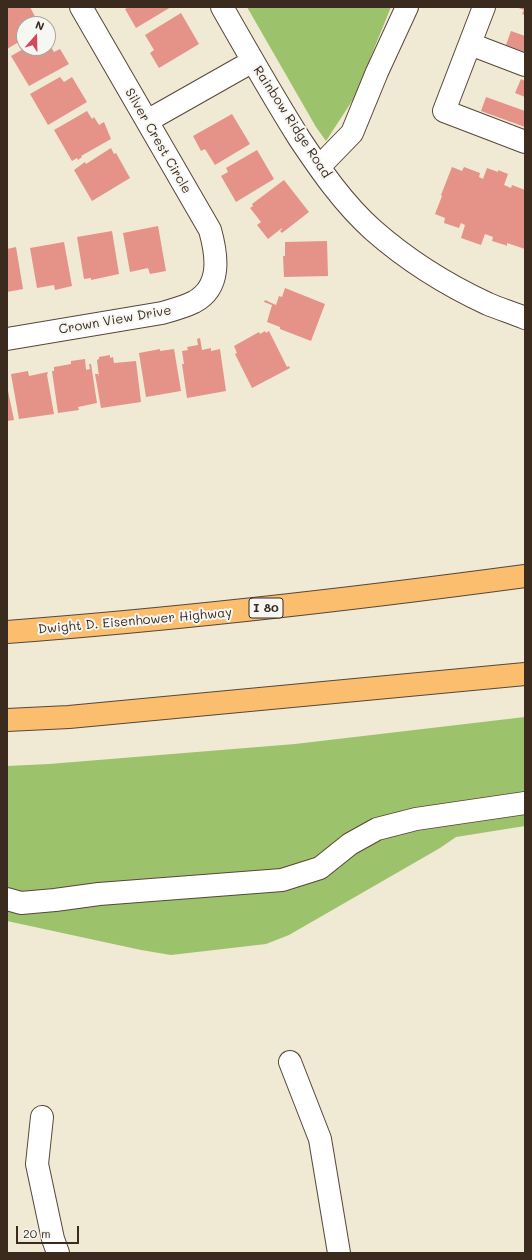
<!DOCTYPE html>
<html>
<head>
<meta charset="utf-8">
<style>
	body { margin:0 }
	#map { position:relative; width:532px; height:1260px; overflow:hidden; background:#f0e9d4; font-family:Mali,sans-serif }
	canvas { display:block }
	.frame { position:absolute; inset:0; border:8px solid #3b2a1e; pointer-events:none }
	.north { position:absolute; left:16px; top:16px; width:40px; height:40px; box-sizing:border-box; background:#f6f6f2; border:1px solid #aba49d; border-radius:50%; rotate:20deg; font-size:11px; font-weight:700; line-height:16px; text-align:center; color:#3b2a1e }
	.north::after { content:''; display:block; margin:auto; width:14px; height:18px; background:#d1495b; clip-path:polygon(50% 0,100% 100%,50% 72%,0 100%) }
	.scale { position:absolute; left:16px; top:1226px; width:63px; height:18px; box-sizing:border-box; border:2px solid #3b2a1e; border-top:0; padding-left:5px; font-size:12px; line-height:14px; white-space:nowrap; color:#3b2a1e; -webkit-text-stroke:3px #f6f6f2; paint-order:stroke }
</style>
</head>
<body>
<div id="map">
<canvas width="532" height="1260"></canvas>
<div class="frame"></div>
<div class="north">N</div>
<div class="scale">20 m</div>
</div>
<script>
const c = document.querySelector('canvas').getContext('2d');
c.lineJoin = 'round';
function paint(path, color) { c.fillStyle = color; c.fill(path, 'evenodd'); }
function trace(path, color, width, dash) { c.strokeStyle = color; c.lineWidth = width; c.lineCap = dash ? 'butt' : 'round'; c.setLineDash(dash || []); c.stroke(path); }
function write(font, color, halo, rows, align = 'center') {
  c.font = font + ' Mali,sans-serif'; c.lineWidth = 4; c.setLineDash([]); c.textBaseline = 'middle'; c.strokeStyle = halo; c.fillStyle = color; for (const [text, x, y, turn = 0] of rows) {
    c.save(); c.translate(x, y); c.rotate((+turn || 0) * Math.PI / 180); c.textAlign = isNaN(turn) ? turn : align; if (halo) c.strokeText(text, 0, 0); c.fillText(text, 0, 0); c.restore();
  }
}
paint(new Path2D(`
	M 247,7 L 391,7 L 354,98 L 326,141 L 316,127 Z
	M 525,717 L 525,826 L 456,837 L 440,848 L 289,935 L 266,944 L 171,955 L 141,950 L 7,921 L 7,766 L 49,764 L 295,744 Z`), '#9dc26c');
paint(new Path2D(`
	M 8,7 L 30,7 L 39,24 L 24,24 L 24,39 L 7,49 L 7,8 Z
	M 127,7 L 171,7 L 136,28 L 125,9 L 127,8 Z
	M 516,7 L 525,7 L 525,15 L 522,14 L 524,10 Z
	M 181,13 L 199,44 L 159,68 L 150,53 L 154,50 L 145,35 Z
	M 511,31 L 525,36 L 525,52 L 506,45 Z
	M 48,42 L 54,52 L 60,49 L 69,64 L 29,86 L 11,56 L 25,48 L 48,48 Z
	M 60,77 L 64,82 L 72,77 L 87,102 L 48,125 L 30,94 Z
	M 521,79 L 525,81 L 525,97 L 515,93 Z
	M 486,97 L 525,111 L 525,127 L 481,111 Z
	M 87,111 L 92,119 L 94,117 L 99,125 L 104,122 L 111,139 L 81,156 L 82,157 L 78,160 L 77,158 L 72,161 L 54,130 Z
	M 232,114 L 250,144 L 215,165 L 205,149 L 201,151 L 193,136 Z
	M 111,148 L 114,154 L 116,153 L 130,178 L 92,201 L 74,170 L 85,162 L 86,164 Z
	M 257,150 L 274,179 L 236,202 L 221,176 L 228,172 L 226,168 Z
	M 452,167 L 462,171 L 464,167 L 480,173 L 479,177 L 483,179 L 487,168 L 498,172 L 498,170 L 508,174 L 504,185 L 511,188 L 512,185 L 525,190 L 525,249 L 507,243 L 507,246 L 505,245 L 492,241 L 493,237 L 485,234 L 481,245 L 461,238 L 465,225 L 461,223 L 459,228 L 444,223 L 445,218 L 435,214 L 442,196 L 441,195 Z
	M 284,180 L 309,212 L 282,233 L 280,231 L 282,229 L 282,228 L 268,239 L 257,225 L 261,222 L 250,208 L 253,206 L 252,204 Z
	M 158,226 L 166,271 L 150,274 L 148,268 L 130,272 L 123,233 Z
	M 112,231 L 119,274 L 91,280 L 91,278 L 84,279 L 77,237 Z
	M 327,241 L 328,276 L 284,277 L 283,256 L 285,256 L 285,242 Z
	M 64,242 L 72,286 L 55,290 L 54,285 L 37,288 L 30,248 Z
	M 16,247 L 23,289 L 7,292 L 7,249 Z
	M 285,288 L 325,304 L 311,341 L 280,329 L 280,327 L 267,322 L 272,305 L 264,302 L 265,300 L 276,305 L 279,296 L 282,297 Z
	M 265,331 L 266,333 L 269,331 L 287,367 L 289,366 L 290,368 L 252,388 L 235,354 L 237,353 L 234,346 L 259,332 L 260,334 Z
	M 200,338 L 202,350 L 211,348 L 211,351 L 220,349 L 226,391 L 187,398 L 182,364 L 184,364 L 182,351 L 188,350 L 187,347 L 198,345 L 197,339 Z
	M 160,349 L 160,351 L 174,349 L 181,391 L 146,397 L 139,353 Z
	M 110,355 L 110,358 L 113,357 L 114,363 L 136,361 L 141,402 L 101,408 L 95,374 L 98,374 L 99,377 L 97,360 L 99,359 L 99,357 Z
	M 85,359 L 86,370 L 90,369 L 89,364 L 91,364 L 97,403 L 78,407 L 79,410 L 58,413 L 52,371 L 54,371 L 54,367 L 71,364 L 71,361 Z
	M 28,371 L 29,376 L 48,372 L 47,375 L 54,414 L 19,419 L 11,374 Z
	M 7,386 L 14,420 L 7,421 Z`), '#e59288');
const minor = new Path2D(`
	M 222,7 C 247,51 272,95 299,138 C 321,171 344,204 373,230 C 407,260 447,285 488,304 C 500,309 513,313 525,318
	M 484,7 L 444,111 L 525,142
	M 470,44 L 525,65
	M 147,121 L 253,61
	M 319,167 L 352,133 L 377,72 L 407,7
	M 7,339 L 162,313 C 173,310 184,307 194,302 C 222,287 217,255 210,230 L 81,7
	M 7,899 L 21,903 L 55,900 L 99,894 L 282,880 L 320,868 L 350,844 L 377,829 L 416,819 L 525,803
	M 290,1062 L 320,1139 L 339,1253
	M 42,1117 L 37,1164 L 53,1239 L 58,1253`);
const highway = new Path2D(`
	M 7,632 C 180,619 353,599 525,576
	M 7,720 L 69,717 L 525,674`);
trace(minor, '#564739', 24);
trace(highway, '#564739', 24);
trace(minor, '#fff', 22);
trace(highway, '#fabe6e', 22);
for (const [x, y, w] of [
	[266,608,34]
]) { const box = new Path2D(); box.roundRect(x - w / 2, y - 10, w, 20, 3); c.fillStyle = '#f6f6f2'; c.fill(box); trace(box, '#3b2a1e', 1); }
write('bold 12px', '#3b2a1e', null, [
	["I 80",266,608]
]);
write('13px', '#3b2a1e', '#f6f6f2', [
	["Rainbow Ridge Road",292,122,57],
	["Silver Crest Circle",158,141,60],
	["Crown View Drive",115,320,-10],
	["Dwight D. Eisenhower Highway",135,621,-5]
]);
</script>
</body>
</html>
